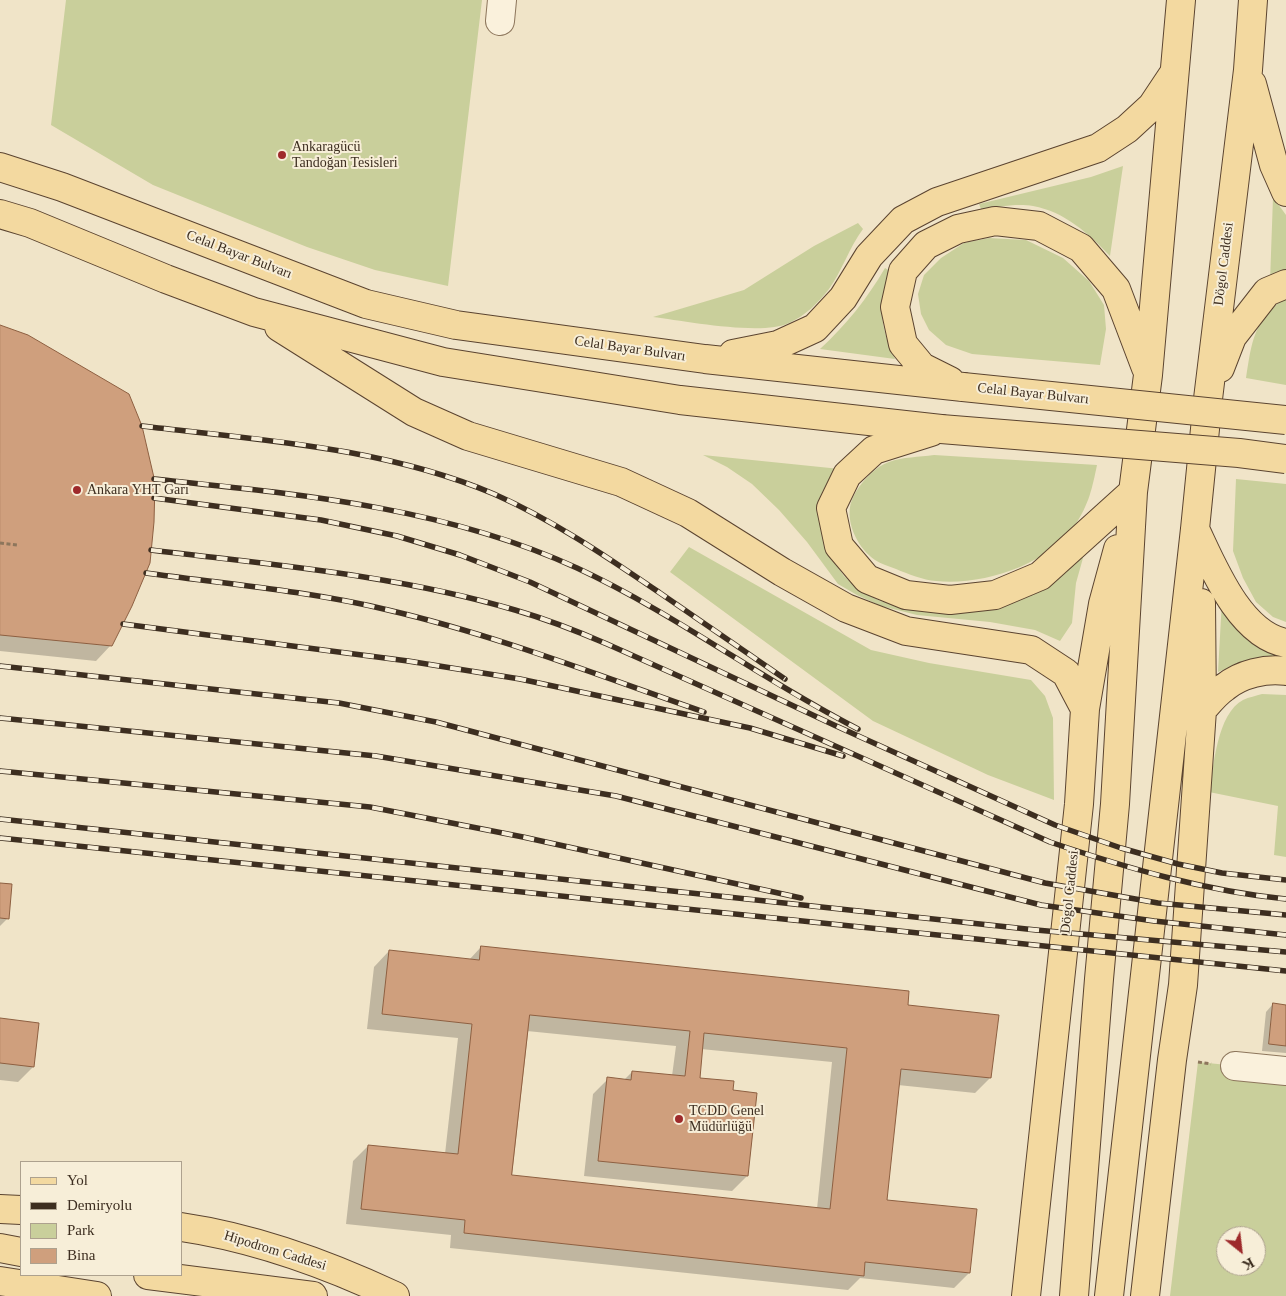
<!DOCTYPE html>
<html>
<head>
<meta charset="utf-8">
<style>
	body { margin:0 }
	#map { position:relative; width:1286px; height:1296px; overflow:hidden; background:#f0e4c8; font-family:"Times New Roman",serif }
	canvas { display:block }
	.legend { position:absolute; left:20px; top:1161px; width:162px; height:115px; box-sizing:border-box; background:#f7eed8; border:1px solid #ada18e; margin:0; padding:6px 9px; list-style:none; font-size:15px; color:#3d2e20 }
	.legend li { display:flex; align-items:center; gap:10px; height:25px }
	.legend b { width:25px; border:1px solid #ada18e }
	.north { position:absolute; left:1216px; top:1226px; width:50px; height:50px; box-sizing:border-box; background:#f7eed8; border:1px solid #ada18e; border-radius:50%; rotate:151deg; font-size:14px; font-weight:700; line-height:20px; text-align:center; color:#3d2e20 }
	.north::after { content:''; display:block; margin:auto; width:18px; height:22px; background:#9e2a2b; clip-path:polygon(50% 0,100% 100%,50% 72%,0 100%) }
</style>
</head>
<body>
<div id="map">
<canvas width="1286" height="1296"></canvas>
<ul class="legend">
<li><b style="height:6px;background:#f3d9a0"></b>Yol</li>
<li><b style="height:6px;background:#3d2e20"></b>Demiryolu</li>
<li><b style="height:14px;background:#c9cf9b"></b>Park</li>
<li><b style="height:14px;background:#cf9f7d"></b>Bina</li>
</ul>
<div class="north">K</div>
</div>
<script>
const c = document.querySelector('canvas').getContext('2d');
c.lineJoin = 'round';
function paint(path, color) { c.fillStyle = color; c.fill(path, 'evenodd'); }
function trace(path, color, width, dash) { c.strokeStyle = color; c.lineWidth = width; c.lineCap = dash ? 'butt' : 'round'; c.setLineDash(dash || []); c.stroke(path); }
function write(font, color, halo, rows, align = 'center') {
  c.font = font + ' "Times New Roman",serif'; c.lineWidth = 4; c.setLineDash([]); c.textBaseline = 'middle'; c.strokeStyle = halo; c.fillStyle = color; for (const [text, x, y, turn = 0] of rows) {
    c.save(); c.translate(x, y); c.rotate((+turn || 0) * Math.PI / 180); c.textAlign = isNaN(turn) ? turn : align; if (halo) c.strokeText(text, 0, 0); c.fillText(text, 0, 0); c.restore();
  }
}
paint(new Path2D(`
	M 66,0 L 482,0 L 448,286 L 375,270 L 307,247 L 153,185 L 51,125 Z
	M 1123,166 L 1110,256 C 1088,233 1065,212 1033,206 C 1017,203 997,207 981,209 L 979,204 L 1091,177 Z
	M 1273,197 L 1286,215 L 1286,272 L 1270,282 Z
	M 858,223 L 863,229 C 849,248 842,271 829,289 C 818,303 805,316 789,323 C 762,336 685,321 653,317 L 744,290 L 814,246 Z
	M 989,238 L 1026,240 L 1063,258 L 1089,281 L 1104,305 L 1106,329 L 1100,365 L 972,354 L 946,345 L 929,330 L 921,314 L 918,294 L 924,275 L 941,258 L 964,243 Z
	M 885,268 L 890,271 C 879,309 879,323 895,359 L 820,349 C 846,325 867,299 885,268 Z
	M 1286,297 L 1286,385 L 1246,378 C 1252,341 1253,321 1286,297 Z
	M 703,455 L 840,469 L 822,510 L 823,537 L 830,556 L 844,576 L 859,590 L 880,601 L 917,610 L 953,613 L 988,610 L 1035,591 L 1080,556 L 1083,558 L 1076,583 L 1072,623 L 1060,641 L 1035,630 L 990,622 L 917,615 L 881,606 L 857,595 L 838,584 L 807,542 L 779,510 L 752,484 L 727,467 Z
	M 934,455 L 1097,465 C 1092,489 1089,504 1075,525 C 1048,565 982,586 936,581 C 923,580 908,574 896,569 C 889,566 881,564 875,560 C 859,549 847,526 850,507 C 853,490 873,467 889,462 C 903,457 919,457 934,455 Z
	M 1236,479 L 1286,484 L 1286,622 L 1273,617 L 1256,602 L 1243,578 L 1233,551 Z
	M 689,547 L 871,650 L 929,663 L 1031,680 L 1045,696 L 1053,718 L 1054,800 L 988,775 L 873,721 L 670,572 Z
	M 1222,600 L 1286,653 L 1286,660 L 1238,664 L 1218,672 Z
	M 1262,694 L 1286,695 L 1286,857 L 1274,855 L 1278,806 L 1209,792 C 1214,765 1217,714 1243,700 C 1249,697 1256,696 1262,694 Z
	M 1198,1062 L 1286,1071 L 1286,1296 L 1170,1296 ZM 1226,1236 L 1256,1236 L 1256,1266 L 1226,1266 Z`), '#c9cf9b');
paint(new Path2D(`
	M 0,327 L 111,645 L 96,661 L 0,651 Z
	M 0,884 L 8,918 L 0,926 Z
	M 481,947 L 906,1006 L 990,1078 L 975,1093 L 898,1085 L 885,1201 L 969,1273 L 954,1288 L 860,1278 L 848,1290 L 450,1248 L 451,1235 L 346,1224 L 353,1161 L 368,1146 L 445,1154 L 458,1038 L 367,1029 L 374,967 L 389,951 L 469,960 ZM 527,1031 L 676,1046 L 672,1076 L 632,1072 L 624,1080 L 608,1079 L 593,1094 L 584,1176 L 732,1191 L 747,1176 L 732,1091 L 698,1079 L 701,1049 L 832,1062 L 817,1209 L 511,1177 Z
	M 1273,1004 L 1286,1006 L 1286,1053 L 1262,1051 L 1266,1012 Z
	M 0,1019 L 33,1067 L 18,1082 L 0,1080 Z`), '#0003');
const building = new Path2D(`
	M 0,325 L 28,335 L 129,394 L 142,426 L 155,482 L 154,522 L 150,563 L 132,606 L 112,646 L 0,635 Z
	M 0,883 L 12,884 L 9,919 L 0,918 Z
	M 481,946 L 909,991 L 908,1005 L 999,1015 L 991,1078 L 901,1069 L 887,1200 L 977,1209 L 970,1273 L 865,1262 L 864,1276 L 464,1233 L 465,1220 L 361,1209 L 368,1145 L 458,1154 L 472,1024 L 382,1014 L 389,950 L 479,960 ZM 530,1015 L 690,1031 L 685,1076 L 632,1071 L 631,1080 L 607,1077 L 598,1161 L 748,1176 L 757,1093 L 733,1090 L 734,1081 L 700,1078 L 704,1033 L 847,1048 L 830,1209 L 512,1175 Z
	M 1273,1003 L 1286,1005 L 1286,1046 L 1269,1044 Z
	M 0,1018 L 39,1023 L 34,1067 L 0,1063 Z`);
paint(building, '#cf9f7d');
trace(building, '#8d5f41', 1);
const minor = new Path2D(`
	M 500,21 L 502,0
	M 1235,1066 L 1286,1071`);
const major = new Path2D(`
	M 1252,84 L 1274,165 L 1286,192
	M 0,167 L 62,187 L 366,304 L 456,325 L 705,359 L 963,387
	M 0,214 L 30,223 L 166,279 L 254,312 L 443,362 L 680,400 L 941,429
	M 279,327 L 414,412 L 468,436 L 621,482 L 688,513 L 782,572 L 846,608 L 906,631 L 1031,650 L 1066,673 L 1085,709
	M 733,354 L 778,345 L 815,328 L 843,298 L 869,256 L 903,220 L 937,202 L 1098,148 L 1127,129 L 1152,106 L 1172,76
	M 1220,368 L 1232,337 L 1267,292 L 1286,284
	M 950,381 L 922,367 L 903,344 L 895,307 L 903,271 L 926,245 L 958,229 L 995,221 L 1039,226 L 1081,248 L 1116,289 L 1146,368
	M 931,432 L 874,450 L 847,475 L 831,508 L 839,546 L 867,579 L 906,595 L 950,600 L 995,595 L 1040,576 L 1133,492
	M 1195,529 C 1213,567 1240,635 1286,643
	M 1202,710 C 1209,702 1216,693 1225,687 C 1241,674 1266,668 1286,671
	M 0,1209 L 21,1210
	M 181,1227 C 256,1238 327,1264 395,1296
	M 0,1248 L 21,1252
	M 148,1275 L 313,1296
	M 0,1281 L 97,1296
	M 1026,1296 L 1079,804 L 1085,709 L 1103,604 L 1118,549
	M 1074,1296 L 1099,979 L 1115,804 L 1133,492 L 1148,375 L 1181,0
	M 1109,1296 L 1195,529 L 1208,399 L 1248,70 L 1253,0
	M 1145,1296 L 1172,1060 L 1183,985 L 1202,710 L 1201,603`);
trace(minor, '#8d765c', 30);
trace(major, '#5b4430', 30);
trace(new Path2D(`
	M 0,543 L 17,545
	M 1198,1062 L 1211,1064`), '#8d765c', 3, [4, 2.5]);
trace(minor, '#faf1dc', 28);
trace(major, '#f3d9a0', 28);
const rail = new Path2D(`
	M 142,426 C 260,440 383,447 494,494 C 553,520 607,557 660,593 C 702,622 743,650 785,679
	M 154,479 C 298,494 444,507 577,568 C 676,614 762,680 858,729
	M 154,498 L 321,520 L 397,536 L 460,555 L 530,582 L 834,725 L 1055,825 L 1121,848 L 1178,864 L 1222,873 L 1286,880
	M 151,550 C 273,565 397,575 515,610 C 546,619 577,631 607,644 L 1050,842 C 1127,868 1205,891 1286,899
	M 146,573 C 227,584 309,591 388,610 C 496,635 600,676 704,712
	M 123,624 L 408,661 L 520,679 L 750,728 L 843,756
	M 0,666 L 339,703 L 436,722 L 1045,883 L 1158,903 L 1286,915
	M 0,718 L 376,756 L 616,796 L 1041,905 L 1154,921 L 1286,935
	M 0,771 L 370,807 L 523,837 L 801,898
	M 0,819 L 1036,930 L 1286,952
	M 0,838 L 1286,971`);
trace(rail, '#3d2e20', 5.5);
trace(rail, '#f7eed8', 4, [11]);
const majorBridge = new Path2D(`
	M 963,387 L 1286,420
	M 941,429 L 1239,453 L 1286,459`);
trace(majorBridge, '#5b4430', 30, []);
trace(majorBridge, '#f3d9a0', 28);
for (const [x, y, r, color] of [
	[282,155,5,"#9e2a2b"],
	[77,490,5,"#9e2a2b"],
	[679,1119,5,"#9e2a2b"]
]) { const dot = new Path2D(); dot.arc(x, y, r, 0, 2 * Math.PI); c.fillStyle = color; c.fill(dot); trace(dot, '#f7eed8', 2); }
write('14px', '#3d2e20', '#f7eed8', [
	["Ankaragücü",292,147],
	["Tandoğan Tesisleri",292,163],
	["Ankara YHT Garı",87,490],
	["TCDD Genel",689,1111],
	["Müdürlüğü",689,1127]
], 'left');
write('14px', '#3d2e20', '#f7eed8', [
	["Celal Bayar Bulvarı",239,255,21],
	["Dögol Caddesi",1224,264,-83],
	["Celal Bayar Bulvarı",630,349,8],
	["Celal Bayar Bulvarı",1033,394,6],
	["Dögol Caddesi",1070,892,-84],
	["Hipodrom Caddesi",275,1251,17]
]);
</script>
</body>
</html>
